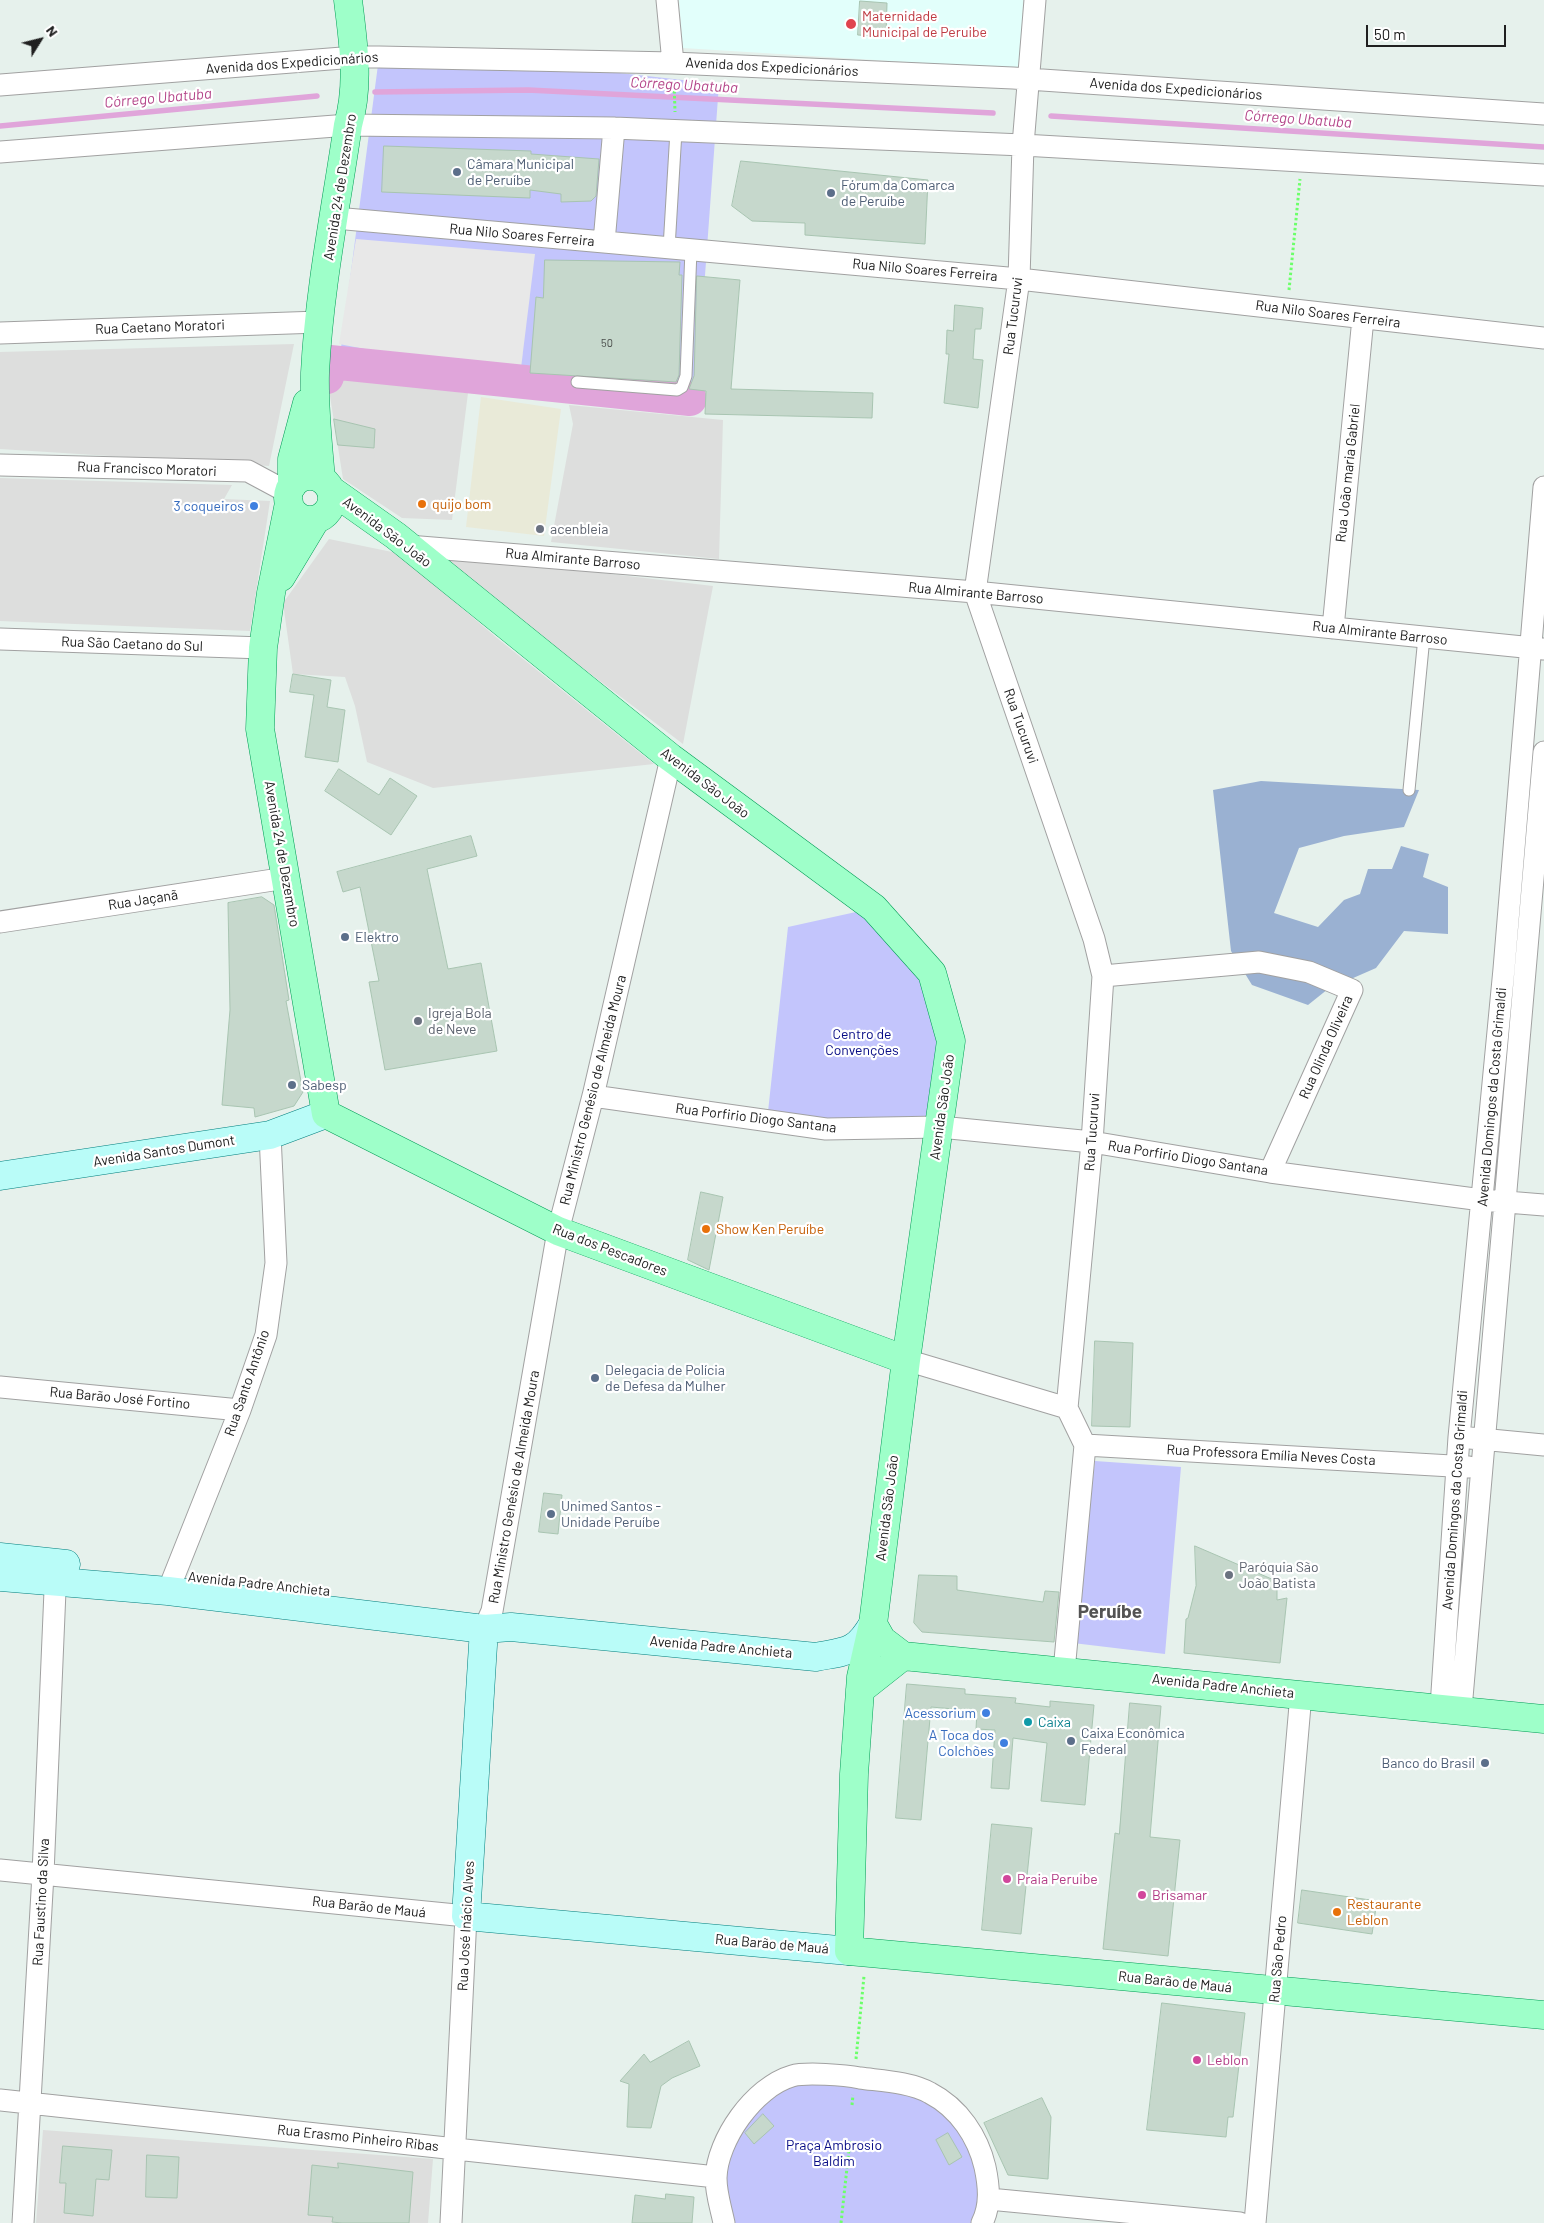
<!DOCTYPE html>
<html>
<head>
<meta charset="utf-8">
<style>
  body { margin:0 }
  #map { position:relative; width:1544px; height:2223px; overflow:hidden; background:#e6f1ec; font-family:Barlow,sans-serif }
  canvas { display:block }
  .north { position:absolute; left:15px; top:15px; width:50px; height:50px; -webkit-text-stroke:4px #fff; paint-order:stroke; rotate:54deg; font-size:14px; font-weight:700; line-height:20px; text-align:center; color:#202020 }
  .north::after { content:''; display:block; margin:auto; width:18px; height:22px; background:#202020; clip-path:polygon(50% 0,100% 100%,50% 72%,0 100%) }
  .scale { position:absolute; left:1366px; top:25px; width:140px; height:22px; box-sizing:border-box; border:2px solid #202020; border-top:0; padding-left:6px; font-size:15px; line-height:18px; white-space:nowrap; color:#202020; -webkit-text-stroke:4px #fff; paint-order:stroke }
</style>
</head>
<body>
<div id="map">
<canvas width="1544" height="2223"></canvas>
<div class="north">N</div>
<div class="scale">50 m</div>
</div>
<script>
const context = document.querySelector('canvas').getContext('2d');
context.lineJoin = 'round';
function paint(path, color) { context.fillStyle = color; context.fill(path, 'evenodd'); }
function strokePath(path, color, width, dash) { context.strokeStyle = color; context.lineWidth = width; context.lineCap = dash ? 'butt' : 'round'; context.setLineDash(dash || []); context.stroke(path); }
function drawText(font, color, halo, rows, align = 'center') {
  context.font = font + ' Barlow,sans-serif'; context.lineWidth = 4.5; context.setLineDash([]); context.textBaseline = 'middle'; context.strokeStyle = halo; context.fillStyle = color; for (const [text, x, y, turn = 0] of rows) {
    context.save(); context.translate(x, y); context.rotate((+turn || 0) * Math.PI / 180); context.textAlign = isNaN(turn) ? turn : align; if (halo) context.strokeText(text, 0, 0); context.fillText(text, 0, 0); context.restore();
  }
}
paint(new Path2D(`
  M294,344L269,466L0,449V352Z
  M327,377L468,393L452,520L402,518L343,479Z
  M569,405L723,420L719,559L551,542L573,424Z
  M0,478L232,485L224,499L270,501L250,631L0,621Z
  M329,539L397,553L497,638L654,764L433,788L367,762L355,706L345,677L293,674L283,603Z
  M431,553L713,586L683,744Z
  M43,2130L433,2159L428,2223H36Z`), '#dddedd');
paint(new Path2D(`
  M481,397L561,409L544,536L466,527Z`), '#e9ead8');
paint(new Path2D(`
  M679,0H1023L1020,69L683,48Z`), '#e2fffb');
paint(new Path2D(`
  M1261,781L1419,790L1404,827L1344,836L1299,848L1274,913L1318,927L1344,900L1360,894L1368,869H1392L1401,846L1429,854L1423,877L1448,887V934L1404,931L1376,968L1328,989L1308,1005L1252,985L1231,951L1213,790Z`), '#9ab1d2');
paint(new Path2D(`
  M379,57L565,67L719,84L695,412L339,363Z
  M874,908L932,973L951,1041L940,1127L767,1121L788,927Z
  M1095,1461L1181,1467L1165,1654L1073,1643Z
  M843,2082L927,2099L954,2120L973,2149L981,2183L974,2223H731L723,2177L741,2126L764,2100L794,2083Z`), '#c3c5fc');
paint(new Path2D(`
  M356,239L535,254L521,368L370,350L339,344Z`), '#e8e8e8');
strokePath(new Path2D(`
  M375,92L528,90L993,113
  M1051,116L1544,147
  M0,126L317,96`), '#e0a5da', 5.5);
strokePath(new Path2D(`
  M327,377L330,362L690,399`), '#e0a5da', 34);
const building = new Path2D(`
  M860,1L887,3L886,37L858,35Z
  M384,146L531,151V154L599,159L596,196L591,201L561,202V194L530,190V198L382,192Z
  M741,161L928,180L925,244L805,235V223L752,221L732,206Z
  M545,260L680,262L679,275H682L679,375L676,382L530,373L536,297L543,298Z
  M697,276L740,280L731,389L873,393L872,418L705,414L706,391L689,389L694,376Z
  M955,305L983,308L981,329H975L973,359L983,360L978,408L944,403L949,354H946L947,330L953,331Z
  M334,419L375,429L374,448L338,445Z
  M293,674L331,680L327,707L345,710L338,762L305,757L314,695L290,692Z
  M339,769L379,795L390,778L417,796L391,835L325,791Z
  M471,836L477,856L427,869L448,969L481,963L497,1051L385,1070L369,982L379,981L360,887L343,892L337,872Z
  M262,897L274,905L289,1000L286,1001L303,1092L294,1106L255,1117L254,1108L222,1105L230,1010L228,903Z
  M701,1192L723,1197L709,1270L688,1260Z
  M1095,1341L1133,1343L1130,1427L1092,1426Z
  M544,1493L562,1495L558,1534L539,1532Z
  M1195,1546L1274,1580L1277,1585V1600L1287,1598L1280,1663L1184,1653L1186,1619L1188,1618L1196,1586Z
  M919,1575L957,1576V1590L1043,1602L1045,1591L1059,1592L1054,1642L922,1632L914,1623Z
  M907,1684L965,1689V1694L1016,1698L1015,1703L1050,1707V1701L1094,1705L1085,1805L1041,1801L1047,1743L1013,1738L1009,1789L991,1788L995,1730L976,1729L977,1711L931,1707L921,1820L896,1818Z
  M1130,1703L1161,1706L1150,1837L1180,1840L1168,1956L1103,1949L1115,1833L1119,1834Z
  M992,1824L1032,1828L1021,1934L982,1930Z
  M1302,1890L1377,1901L1372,1934L1298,1923Z
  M1162,2003L1245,2013L1233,2117H1228L1226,2137L1147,2130Z
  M689,2041L700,2066L672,2078L661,2086L651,2128L627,2127L629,2084L620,2081L644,2054L650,2062Z
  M1042,2098L1051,2117L1048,2179L1008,2175L984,2123Z
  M763,2114L774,2126L754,2144L745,2133Z
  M948,2133L962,2157L949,2165L936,2140Z
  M63,2146L112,2150L109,2180L96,2179L93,2216L64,2213L66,2183H60Z
  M147,2155L179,2157L177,2198L146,2197Z
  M338,2163L413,2172L409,2223H342L332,2222L333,2217L308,2215L312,2165L338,2168Z
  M666,2194L694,2197L692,2223H632L635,2195L665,2199Z`);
paint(building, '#c6d8cc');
strokePath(building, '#a8c4b1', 1);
const lane = new Path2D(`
  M669,248L676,131
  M577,382L677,390L682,387L686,376L691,250
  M1409,790L1424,637`);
const street = new Path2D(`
  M667,0L673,63
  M1035,0L1023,145L1019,279L975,592L1094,939L1103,976L1092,1142L1067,1408L1085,1445
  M0,85L355,57H379L673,63L1013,78L1544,114
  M0,152L348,125L614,128L1023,145L1544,175
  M335,218L1019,279L1544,338
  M604,242L614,128
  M0,333L319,322
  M0,465L248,471L289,493
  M408,546L975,592L1544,649
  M1333,628L1363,318
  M0,639L263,648
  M0,922L286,878
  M1103,976L1259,962L1309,972L1352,990L1270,1172
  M593,1096L826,1129L940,1127L1092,1142L1270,1172L1482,1200L1544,1205
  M906,1360L1067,1408
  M0,1387L240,1410
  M1470,1438L1544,1445
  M1085,1445L1469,1467
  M168,1591L240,1410L266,1335L276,1263L270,1135
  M484,1629L492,1611L558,1231L593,1096L671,758
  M1064,1671L1085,1445
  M1441,1707L1459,1437L1504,969L1544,487
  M1461,1709L1544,752
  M0,1870L466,1916L451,2223
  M0,2100L716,2177
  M989,2199L1240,2223
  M23,2223L43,1874L56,1567
  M724,2223C721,2208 716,2194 716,2178C717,2140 754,2087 792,2076C805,2072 845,2075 860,2078C882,2081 910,2082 930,2093C959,2108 978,2137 985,2167C989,2186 991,2205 982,2223
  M1255,2223L1301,1694`);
const secondary = new Path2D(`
  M0,1176L270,1135L326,1114
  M0,1557L66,1564
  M0,1577L168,1591L484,1629L511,1627L816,1657C847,1651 856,1653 873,1624
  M484,1629L466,1916L849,1951`);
const primary = new Path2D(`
  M288 498a22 22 0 1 1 44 0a22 22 0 1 1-44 0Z
  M321,479C318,444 314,409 315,373C319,290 336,207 348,125C360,83 353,42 348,0
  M292,486V459L307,403
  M331,490L396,536L671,758L874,908L932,973L951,1041L906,1360L873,1624L861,1677L854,1774L849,1951L1544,2015
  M289,503L271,593L263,648L260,729L326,1114L558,1231L906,1360
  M281,577L316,519
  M873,1624L882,1640L903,1656L1544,1719
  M860,1690L903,1656`);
strokePath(lane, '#a1a1a1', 13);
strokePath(street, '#a1a1a1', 23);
strokePath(secondary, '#007e7d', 29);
strokePath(primary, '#009d56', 29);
strokePath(new Path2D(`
  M674,81L675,112
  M1289,290L1300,179
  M856,2059L864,1976
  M852,2105L853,2095
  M841,2223L850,2140`), '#6cff6a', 3, [2.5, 2.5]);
strokePath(lane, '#fff', 11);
strokePath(street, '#fff', 21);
strokePath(secondary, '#b9fcf8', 28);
strokePath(primary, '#9effc9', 28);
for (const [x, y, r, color] of [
  [851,24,6,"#e0444e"],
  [457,172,5,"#5c6f8a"],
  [831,193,5,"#5c6f8a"],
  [422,504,5,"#e8710a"],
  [254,506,5,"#3f7fe0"],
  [540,529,5,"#6b7280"],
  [345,937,5,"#5c6f8a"],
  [418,1021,5,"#6b7280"],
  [292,1085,5,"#5c6f8a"],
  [706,1229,5,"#e8710a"],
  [595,1378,5,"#5c6f8a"],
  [551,1514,5,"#5c6f8a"],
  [1229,1575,5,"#6b7280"],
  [986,1713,5,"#3f7fe0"],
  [1028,1722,5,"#0f9aa8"],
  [1071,1741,5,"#5c6f8a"],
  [1004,1743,5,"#3f7fe0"],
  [1485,1763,5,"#5c6f8a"],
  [1007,1879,5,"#d1479c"],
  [1142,1895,5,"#d1479c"],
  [1337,1912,5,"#e8710a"],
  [1197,2060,5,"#d1479c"]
]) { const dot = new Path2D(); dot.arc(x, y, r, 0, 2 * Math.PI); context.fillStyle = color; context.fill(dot); strokePath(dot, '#fff', 2); }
drawText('11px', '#4a4e4b', null, [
  ["50",607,343]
]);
drawText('14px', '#be3a42', '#fff', [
  ["Maternidade",862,16],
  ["Municipal de Peruibe",862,32]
], 'left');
drawText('14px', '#202020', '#fff', [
  ["Avenida dos Expedicionários",292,63,-4],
  ["Avenida dos Expedicionários",772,67,3],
  ["Avenida dos Expedicionários",1176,89,4],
  ["Avenida 24 de Dezembro",340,187,-81],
  ["Rua Nilo Soares Ferreira",522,235,5],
  ["Rua Nilo Soares Ferreira",925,270,5],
  ["Rua Nilo Soares Ferreira",1328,314,7],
  ["Rua Tucuruvi",1013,316,-83],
  ["Rua Caetano Moratori",160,327,-2],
  ["Rua Francisco Moratori",147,469,2],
  ["Rua João maria Gabriel",1348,473,-84],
  ["Avenida São João",387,532,37],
  ["Rua Almirante Barroso",573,559,5],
  ["Rua Almirante Barroso",976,593,5],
  ["Rua Almirante Barroso",1380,633,6],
  ["Rua São Caetano do Sul",132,644,2],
  ["Rua Tucuruvi",1021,726,71],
  ["Avenida São João",705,783,37],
  ["Avenida 24 de Dezembro",282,854,80],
  ["Rua Jaçanã",143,900,-9],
  ["Rua Olinda Oliveira",1326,1047,-66],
  ["Rua Ministro Genésio de Almeida Moura",593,1090,-76],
  ["Avenida Domingos da Costa Grimaldi",1492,1097,-85],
  ["Avenida São João",942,1107,-82],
  ["Rua Porfirio Diogo Santana",756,1118,7],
  ["Rua Tucuruvi",1092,1132,-86],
  ["Avenida Santos Dumont",164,1151,-9],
  ["Rua Porfirio Diogo Santana",1188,1158,9],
  ["Rua dos Pescadores",610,1250,21],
  ["Rua Santo Antônio",247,1383,-71],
  ["Rua Barão José Fortino",120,1398,5],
  ["Rua Professora Emília Neves Costa",1271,1455,3],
  ["Rua Ministro Genésio de Almeida Moura",514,1487,-80],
  ["Avenida Domingos da Costa Grimaldi",1455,1500,-86],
  ["Avenida São João",887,1508,-83],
  ["Avenida Padre Anchieta",259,1584,6],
  ["Avenida Padre Anchieta",721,1647,5],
  ["Avenida Padre Anchieta",1223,1686,6],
  ["Rua Faustino da Silva",41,1902,-87],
  ["Rua Barão de Mauá",369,1907,6],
  ["Rua José Inácio Alves",466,1926,-87],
  ["Rua Barão de Mauá",772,1944,5],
  ["Rua São Pedro",1278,1959,-85],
  ["Rua Barão de Mauá",1175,1982,6],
  ["Rua Erasmo Pinheiro Ribas",358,2138,6]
]);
drawText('14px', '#4e5e75', '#fff', [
  ["Câmara Municipal",467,164],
  ["de Peruíbe",467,180],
  ["Fórum da Comarca",841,185],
  ["de Peruíbe",841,201],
  ["Elektro",355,937],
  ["Sabesp",302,1085],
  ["Delegacia de Polícia",605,1370],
  ["de Defesa da Mulher",605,1386],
  ["Unimed Santos -",561,1506],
  ["Unidade Peruíbe",561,1522],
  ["Caixa Econômica",1081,1733],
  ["Federal",1081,1749],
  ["Banco do Brasil",1475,1763,"right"]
], 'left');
drawText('14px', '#c56008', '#fff', [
  ["quijo bom",432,504],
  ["Show Ken Peruíbe",716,1229],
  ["Restaurante",1347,1904],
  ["Leblon",1347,1920]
], 'left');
drawText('14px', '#366cbe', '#fff', [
  ["3 coqueiros",244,506],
  ["Acessorium",976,1713],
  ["A Toca dos",994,1735],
  ["Colchões",994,1751]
], 'right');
drawText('14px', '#5b616d', '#fff', [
  ["acenbleia",550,529],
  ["Igreja Bola",428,1013],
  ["de Neve",428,1029],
  ["Paróquia São",1239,1567],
  ["João Batista",1239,1583]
], 'left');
drawText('14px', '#070c85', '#fff', [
  ["Centro de",862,1034],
  ["Convenções",862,1050],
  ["Praça Ambrosio",834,2145],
  ["Baldim",834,2161]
]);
drawText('14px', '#0d838f', '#fff', [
  ["Caixa",1038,1722]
], 'left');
drawText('14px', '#b23c85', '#fff', [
  ["Praia Peruibe",1017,1879],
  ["Brisamar",1152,1895],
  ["Leblon",1207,2060]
], 'left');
drawText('italic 15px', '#b5488b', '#fff', [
  ["Córrego Ubatuba",684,85,3],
  ["Córrego Ubatuba",158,98,-5],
  ["Córrego Ubatuba",1298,119,4]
]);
drawText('bold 19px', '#535353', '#fff', [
  ["Peruíbe",1110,1612]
]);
</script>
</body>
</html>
